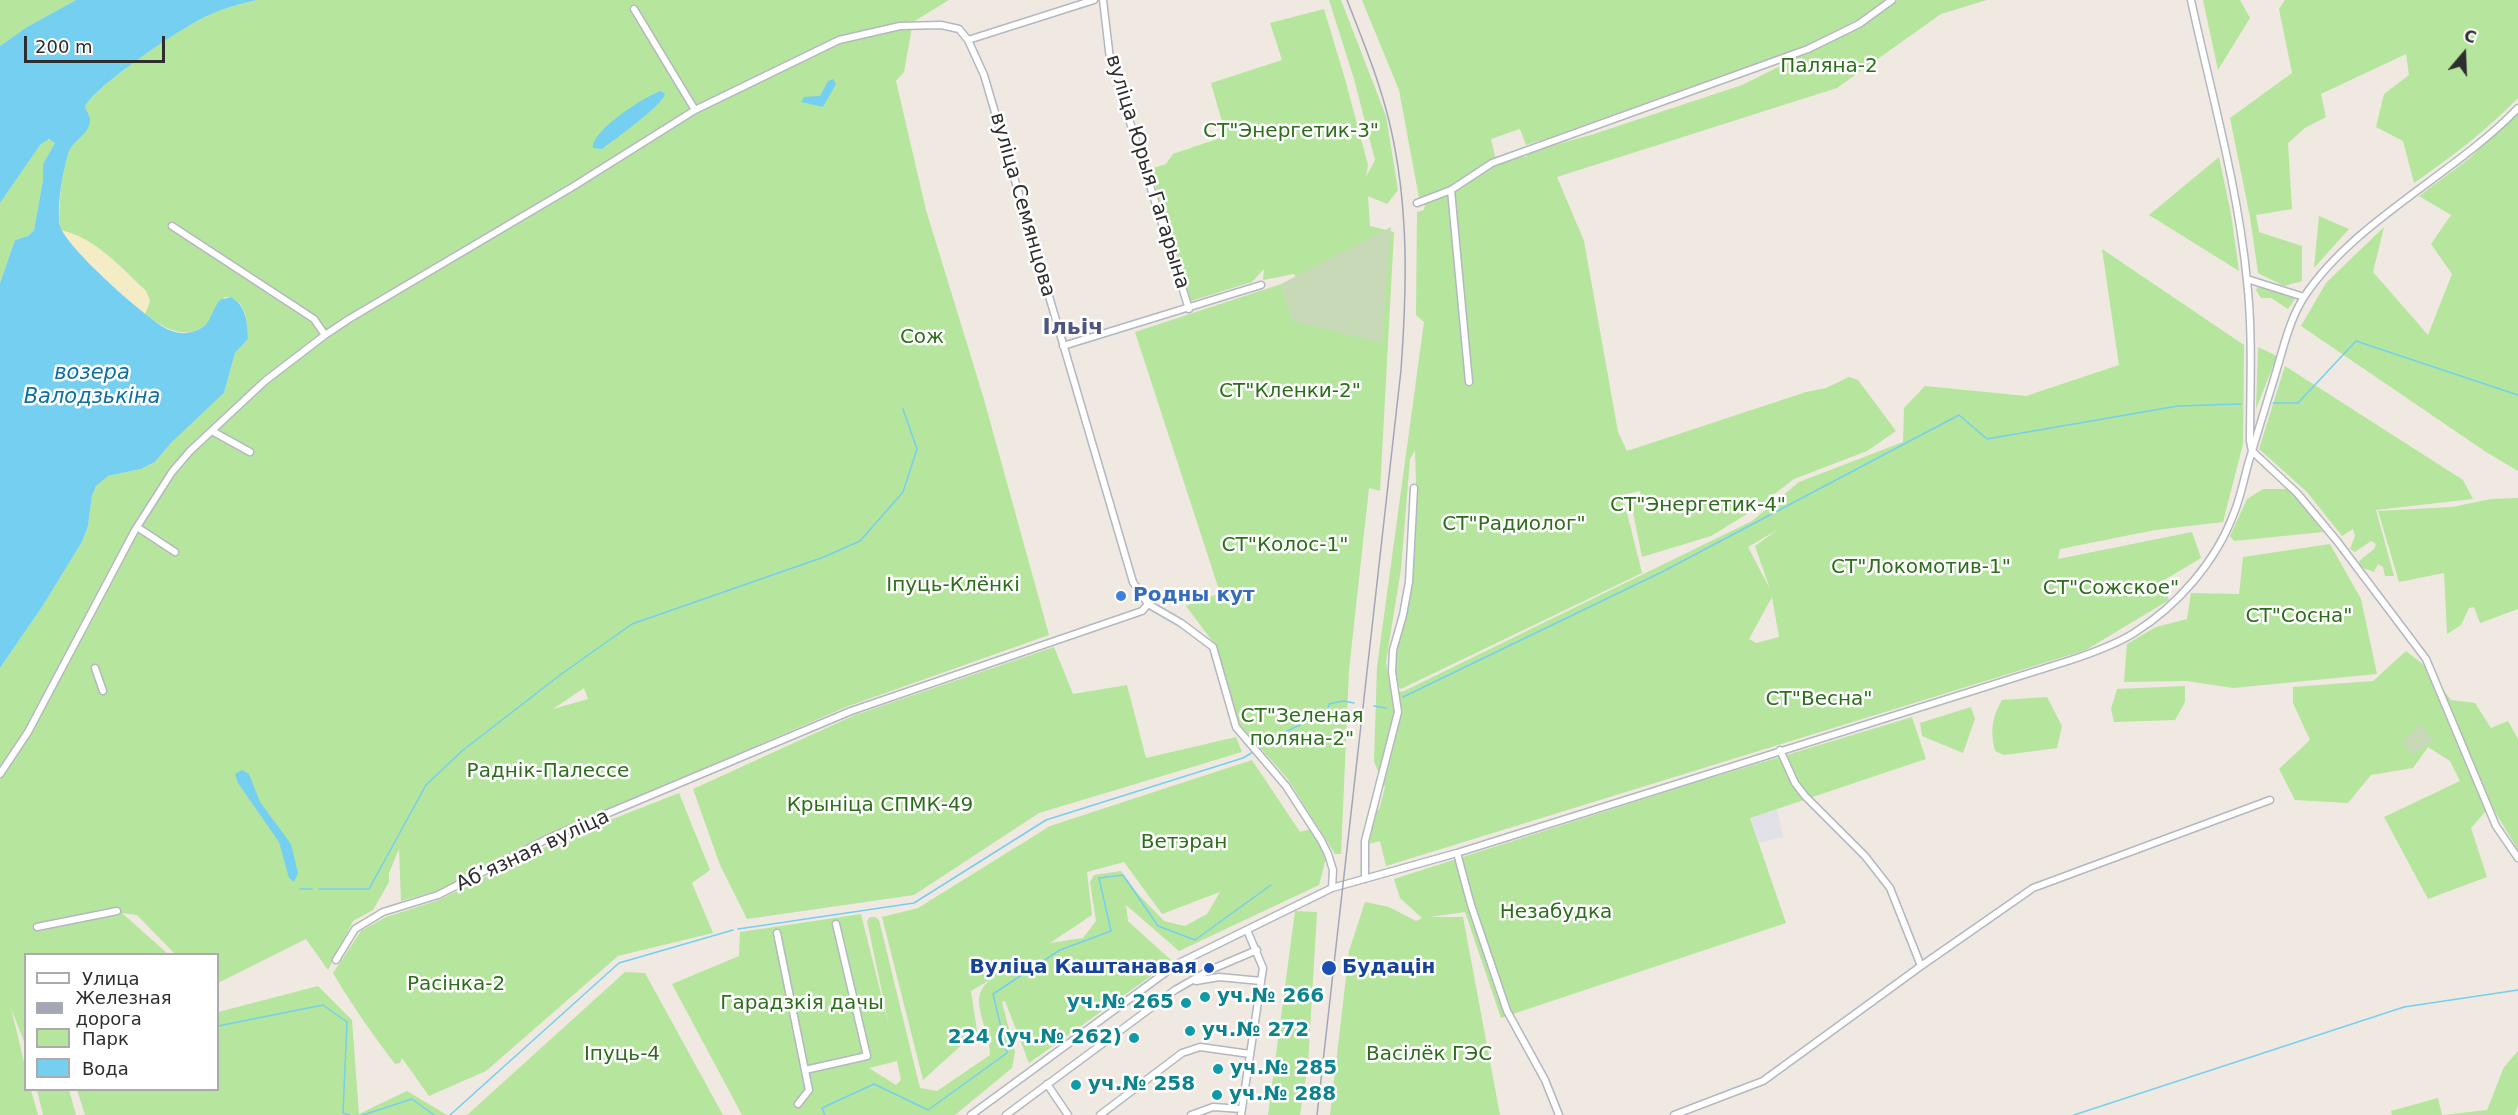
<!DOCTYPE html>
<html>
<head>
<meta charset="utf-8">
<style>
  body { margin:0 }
  #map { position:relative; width:2518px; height:1115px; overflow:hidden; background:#efe9e1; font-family:"DejaVu Sans",sans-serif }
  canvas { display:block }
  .legend { position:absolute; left:24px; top:953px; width:195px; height:138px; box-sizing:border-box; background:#fff; border:2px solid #ababab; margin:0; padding:8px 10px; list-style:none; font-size:18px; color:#2e2e2e }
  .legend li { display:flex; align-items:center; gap:12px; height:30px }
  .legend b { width:30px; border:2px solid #ababab }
  .north { position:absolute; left:2434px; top:24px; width:60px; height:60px; -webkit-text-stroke:4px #fff; paint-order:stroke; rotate:19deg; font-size:16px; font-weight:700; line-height:24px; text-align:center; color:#2e2e2e }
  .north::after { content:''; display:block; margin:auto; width:21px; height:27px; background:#2e2e2e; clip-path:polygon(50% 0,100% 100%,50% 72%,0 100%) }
  .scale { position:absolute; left:24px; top:36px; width:141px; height:27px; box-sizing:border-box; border:3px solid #2e2e2e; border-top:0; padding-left:8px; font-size:18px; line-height:21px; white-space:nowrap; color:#2e2e2e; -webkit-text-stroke:4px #fff; paint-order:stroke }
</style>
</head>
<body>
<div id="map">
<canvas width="2518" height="1115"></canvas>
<ul class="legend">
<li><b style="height:8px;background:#fff"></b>Улица</li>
<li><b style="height:8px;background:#a3a6b8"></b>Железная дорога</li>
<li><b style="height:16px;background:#b6e59e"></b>Парк</li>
<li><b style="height:16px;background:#75cff0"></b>Вода</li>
</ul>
<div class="north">С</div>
<div class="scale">200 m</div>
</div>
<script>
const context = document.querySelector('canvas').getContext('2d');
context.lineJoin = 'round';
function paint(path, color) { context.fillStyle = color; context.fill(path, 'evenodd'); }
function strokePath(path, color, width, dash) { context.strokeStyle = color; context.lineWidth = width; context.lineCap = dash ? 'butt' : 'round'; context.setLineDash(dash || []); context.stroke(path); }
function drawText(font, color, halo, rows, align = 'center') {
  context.font = font + ' "DejaVu Sans",sans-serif'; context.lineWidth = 5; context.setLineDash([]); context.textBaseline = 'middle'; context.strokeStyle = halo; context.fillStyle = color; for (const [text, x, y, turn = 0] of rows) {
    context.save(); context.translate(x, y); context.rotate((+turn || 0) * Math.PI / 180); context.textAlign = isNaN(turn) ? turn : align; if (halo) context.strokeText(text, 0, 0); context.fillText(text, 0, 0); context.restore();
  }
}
paint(new Path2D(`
  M1777,809L1783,837L1759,843L1750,817Z`), '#e3e1e8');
paint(new Path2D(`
  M0,0H76L27,27L0,46Z
  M257,0H949L913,22L904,72L896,81L926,210L983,396L1049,635L846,707L583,821L440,890L401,901L399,849L389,873V882L373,910L353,921L328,970L306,939L218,983V954H175L137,915L122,913L168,954H26L25,1044L11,1008L25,1066L26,1090H31L38,1115H0V668L42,607L82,542L88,526L92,496L96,486L108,476L141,469L155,462L171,443L224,393L235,353L248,339C248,323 246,297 225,297C220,305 215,315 209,321C189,343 164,329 145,314L150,301L146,291C120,267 96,238 60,230C57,216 63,159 70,147C83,127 93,136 85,107C92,88 183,27 205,17C221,9 239,4 257,0ZM584,688L588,699L553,709Z
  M1329,0H1341L1386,116L1398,190L1387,204L1368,196L1370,226L1394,232L1380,491L1369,488L1349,670L1341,854H1335L1287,778L1240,725L1216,646L1186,606L1220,593L1135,332L1281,284L1292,320L1320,321L1294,274L1263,280L1264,269L1252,282L1191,301L1150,169L1166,164L1173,154L1226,136L1211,83L1282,60L1270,23L1324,9L1345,79L1368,165L1366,177L1375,160L1354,79Z
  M1362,0H1885L1857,20L1805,46L1548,138L1526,145L1520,129L1491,139L1497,164L1519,155L1526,157L1529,152L1594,134L1742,85L1859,27L1897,0H1987L1941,14L1837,88L1557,177L1584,241L1618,432L1627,451L1806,392L1826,388L1849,377L1858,380L1896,431L1867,451L1794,479L1752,511L1711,536L1642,557L1631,502L1641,498L1640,491L1618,496L1625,505L1642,573L1401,689L1398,686L1395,662L1411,585L1416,482L1415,450L1410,459L1401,569L1386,662L1391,693L1404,691L1752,521L1799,482L1903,442L1904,408L1925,386L2026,396L2119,365L2102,249L2244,345L2243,444L2223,522L2155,530L2060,549L2058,559L2192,532L2201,558L2161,582L2169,600L2086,650L1386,866L1380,841L1369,844L1376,811L1379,810L1385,787L1374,762L1377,667L1424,322L1416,315L1417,212L1424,210L1426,198H1419L1399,90ZM1777,530L1755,546L1770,589L1748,547ZM1772,597L1779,637L1756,643L1749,639Z
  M2203,0H2240L2250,18L2218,70Z
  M2285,0H2518V98C2486,131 2451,157 2414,183L2403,141L2376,127L2384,94L2409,75L2406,54L2321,94L2326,117L2305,128L2288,143L2292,209L2256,215L2259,232L2302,246V281L2284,286L2258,273L2250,217L2230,118L2292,73L2279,9Z
  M2518,112V471L2486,452L2301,326L2326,283L2384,227L2373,272L2428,335L2452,274L2431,244L2451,215L2419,196L2470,158Z
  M47,140H52L55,143L43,164V180L34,230L28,236L15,240L0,283V203L38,147Z
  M2219,157L2231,214L2239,271L2149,215Z
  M2319,216L2349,229L2314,268Z
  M2259,284L2282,291L2295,299L2288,309L2271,298H2261L2256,290Z
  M2258,347L2277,356L2256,409Z
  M2285,366L2463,480L2473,499L2376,510L2394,576H2385L2383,567L2378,564L2374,572L2361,567L2359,561L2374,549L2376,544L2371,541L2355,552L2350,549L2355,536L2353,529L2342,536L2307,492L2259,449Z
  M2263,489H2292L2323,532L2234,541L2230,536L2247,499Z
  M2518,498V609L2480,623L2474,607L2469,608L2461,625L2447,634L2444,573L2399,582L2378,511L2452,507L2491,499Z
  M2330,544L2361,599L2377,674L2233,688L2187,681L2124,682L2127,644L2156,627L2187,619L2191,593L2239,594L2243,557Z
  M1054,647L1073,694L1127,685L1146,758L1236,737L1242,752L1039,813L914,895L747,919L720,865L693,789L855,715Z
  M2406,651L2424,665L2451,700L2475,703L2491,728L2508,721L2518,739V850L2491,805L2471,828L2487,877L2428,899L2384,817L2460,781L2450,761L2428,747L2413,768L2371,775L2348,803L2295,800L2279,769L2310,740L2293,703V687L2373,681Z
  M2185,686V702L2175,720L2114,722L2111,709L2117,689Z
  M2047,697L2062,726L2057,748L2004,755L1995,751C1990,731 1992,717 2002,700Z
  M1971,707L1975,719L1963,753L1922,736L1920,723Z
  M1912,717L1926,759L1750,818L1786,923L1501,1018L1465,912L1430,917H1463L1500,1115H1330L1349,951L1365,902L1389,907L1416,921L1422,918L1400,898L1394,879L1694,783Z
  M1252,760L1300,832L1311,829L1326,858L1319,885L1179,951L1126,905L1128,921L1172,961L1029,1063L1005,1001L1002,1002L1015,1052L1012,1068L955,1115H742L672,984L739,956L740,932L861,914L889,1026L867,921L870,917H875L879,920L920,1088L937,1091L990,1055C991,1034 972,1006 982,989C986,981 998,976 1005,971L971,991L977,1031L923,1080L882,917L918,908L1050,826ZM1124,862L1162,914L1220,892L1207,914L1185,926L1164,921L1138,894L1121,871L1094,875L1090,882L1096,921L1083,938L1050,943L1092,915L1087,872ZM897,1061L901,1080L896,1085L869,1068Z
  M679,793L710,870L692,883L713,933L618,956L486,1071L429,1096L402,1058L400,1063L395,1064C373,1035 352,1005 333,973L361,931L386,917L439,900L564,838Z
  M1295,911L1317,912L1308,1064L1300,1115H1268Z
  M625,972L645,973L723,1115H467Z
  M318,986L352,1020L359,1114L407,1091L447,1115H85L77,1090H218V1012Z
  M2518,1051V1105L2515,1115H2443L2487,1110L2504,1067Z
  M37,1090H69L76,1115H43Z
  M2438,1098L2442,1115H2392L2391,1111Z`), '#b6e59e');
paint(new Path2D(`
  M60,230C96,238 120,267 146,291L150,301L145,314L96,270Z`), '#f3ecc5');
paint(new Path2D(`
  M1391,227L1382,343L1292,321L1281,284Z
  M2421,724L2433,741L2413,755L2402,742Z`), '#c8d9b8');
paint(new Path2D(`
  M76,0H257C239,4 221,9 205,17C183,27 92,88 85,107C87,112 90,116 90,120C90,135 71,141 68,154C62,175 58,200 59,222C59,242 145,317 165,328C171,331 179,334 186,333C213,329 208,315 220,300L231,297C246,305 248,324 248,339L235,353L224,393L171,443L155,462L141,469L108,476L96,486L92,496L88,526L82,542L42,607L0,668V283L15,240L28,236L34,230L43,180V164L55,143L49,139L40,145L0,203V46L27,27Z
  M833,79L836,84L823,107L801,102L804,97L820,96L828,81Z
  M661,91L665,94C662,106 615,139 602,149L593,148C591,131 645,96 661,91Z
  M242,770L249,774L260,802L291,844L298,873L294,882L289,878L279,842L238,783L235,774Z`), '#75cff0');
strokePath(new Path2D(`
  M2273,403H2298L2356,341L2518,395
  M1403,697L1662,572L1959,415L1987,439L2178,406L2241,404
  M1374,706L1386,708
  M1259,749L1266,741L1327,712L1329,704L1343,701L1354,703
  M300,889H312
  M319,889H369L426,785L462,751L560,675L632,624L824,557L860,541L903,492L917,449L903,409
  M738,929L914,903L1046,820L1243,758L1253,752
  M218,1026L323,1005L347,1022L343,1113L350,1115
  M363,1115L412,1099L434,1115
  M450,1115L619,963L733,930
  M825,1115L822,1108L874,1084L928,1110L1007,1053L993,994L1060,950L1111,931L1099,878L1123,875L1158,926L1195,940L1271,885
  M2074,1115L2404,1007L2518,990`), '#75cff0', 1.5);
const minor = new Path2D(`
  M1103,0L1110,59L1189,309
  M2191,0C2211,93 2238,186 2247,281C2253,334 2250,388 2250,441L2252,451L2297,493L2337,541L2426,659L2496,826L2518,858
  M634,9L695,110
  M968,40L1094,0
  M1451,190L1469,382
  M1417,203L1451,190L1492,163L1808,49L1859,24L1892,0
  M172,226L314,319L325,335
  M2247,279L2304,297
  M1063,346L1261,285
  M212,431L250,452
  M137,527L175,552
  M95,668L103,691
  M1780,750L1795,783L1805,796L1865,856L1890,888L1921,966
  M0,774L28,732L135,530L172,472L190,451L265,381L325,335L349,319L574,186L695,110L839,40L900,26L941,25L959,29L968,40L984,75L1133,582L1148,604L1181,623L1213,647L1236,727L1286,786L1321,840L1328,854L1333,870L1332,888
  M1457,853L1471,905L1507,1011L1545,1080L1559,1115
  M1365,879V841L1398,712L1392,672L1393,650L1403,615L1409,582L1414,488
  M37,927L117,911
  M777,933L809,1090L798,1104
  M336,960L355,929L383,912L438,895L549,838L851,711L1142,611L1148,604
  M1196,981L1219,977L1261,981
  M805,1070L867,1056L836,924
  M1047,1084L1068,1115
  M971,1115L1177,964L1332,888L1457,853L2071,660C2092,653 2115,645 2134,633C2177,606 2216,562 2234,513C2241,496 2244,478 2249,461C2257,434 2265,408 2273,382C2282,354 2288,322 2304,297C2354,221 2455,174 2518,108
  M1006,1115L1175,990L1210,970L1257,950
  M1100,1115L1182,1053L1200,1047L1250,1054
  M1191,1115L1213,1107L1242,1109
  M1241,1115L1263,968L1247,930
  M1674,1115L1763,1081L1921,966L2033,888L2270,800`);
strokePath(minor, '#b4b7c1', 9);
strokePath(minor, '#fff', 6);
strokePath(new Path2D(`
  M1317,1115L1401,370C1407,288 1409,206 1390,125C1380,82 1363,41 1347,0`), '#a3a6b8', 1.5);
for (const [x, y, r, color] of [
  [1121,596,6,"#3f7fe0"],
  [1209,968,6,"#1a4fb4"],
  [1329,968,8,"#1a4fb4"],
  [1205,997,6,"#0f9aa8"],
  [1186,1003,6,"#0f9aa8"],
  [1190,1031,6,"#0f9aa8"],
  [1134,1038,6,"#0f9aa8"],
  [1218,1069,6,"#0f9aa8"],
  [1076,1085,6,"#0f9aa8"],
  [1217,1095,6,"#0f9aa8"]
]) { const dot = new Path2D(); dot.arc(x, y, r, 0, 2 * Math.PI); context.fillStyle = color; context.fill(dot); strokePath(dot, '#fff', 2); }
drawText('20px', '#2c6e1b', '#fff', [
  ["Паляна-2",1829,67],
  ["СТ\"Энергетик-3\"",1291,132],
  ["Сож",922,338],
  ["СТ\"Кленки-2\"",1290,392],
  ["СТ\"Энергетик-4\"",1698,506],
  ["СТ\"Радиолог\"",1514,525],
  ["СТ\"Колос-1\"",1285,546],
  ["СТ\"Локомотив-1\"",1921,568],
  ["Іпуць-Клёнкі",953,586],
  ["СТ\"Сожское\"",2111,589],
  ["СТ\"Сосна\"",2299,617],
  ["СТ\"Весна\"",1819,700],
  ["СТ\"Зеленая",1302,717],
  ["поляна-2\"",1302,740],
  ["Раднік-Палессе",548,772],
  ["Крыніца СПМК-49",880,806],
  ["Ветэран",1184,843],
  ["Незабудка",1556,913],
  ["Расінка-2",456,985],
  ["Гарадзкія дачы",802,1004],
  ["Іпуць-4",622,1055],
  ["Васілёк ГЭС",1429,1055]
]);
drawText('20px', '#2e2e2e', '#fff', [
  ["вуліца Юрыя Гагарына",1147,172,73],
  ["вуліца Семянцова",1022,205,74],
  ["Абʼязная вуліца",533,851,-25]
]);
drawText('bold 20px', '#366cbe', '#fff', [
  ["Родны кут",1133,596]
], 'left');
drawText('bold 20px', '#164399', '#fff', [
  ["Вуліца Каштанавая",1197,968],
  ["Будацін",1342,968,"left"]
], 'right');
drawText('bold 20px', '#0d838f', '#fff', [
  ["уч.№ 266",1217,997],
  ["уч.№ 265",1174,1003,"right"],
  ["уч.№ 272",1202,1031],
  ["224 (уч.№ 262)",1122,1038,"right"],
  ["уч.№ 285",1230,1069],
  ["уч.№ 258",1088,1085],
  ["уч.№ 288",1229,1095]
], 'left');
drawText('italic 21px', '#0d6fa3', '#fff', [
  ["возера",92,374],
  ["Валодзькіна",92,398]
]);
drawText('bold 22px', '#4d5680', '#fff', [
  ["Ільіч",1073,328]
]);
</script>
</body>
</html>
